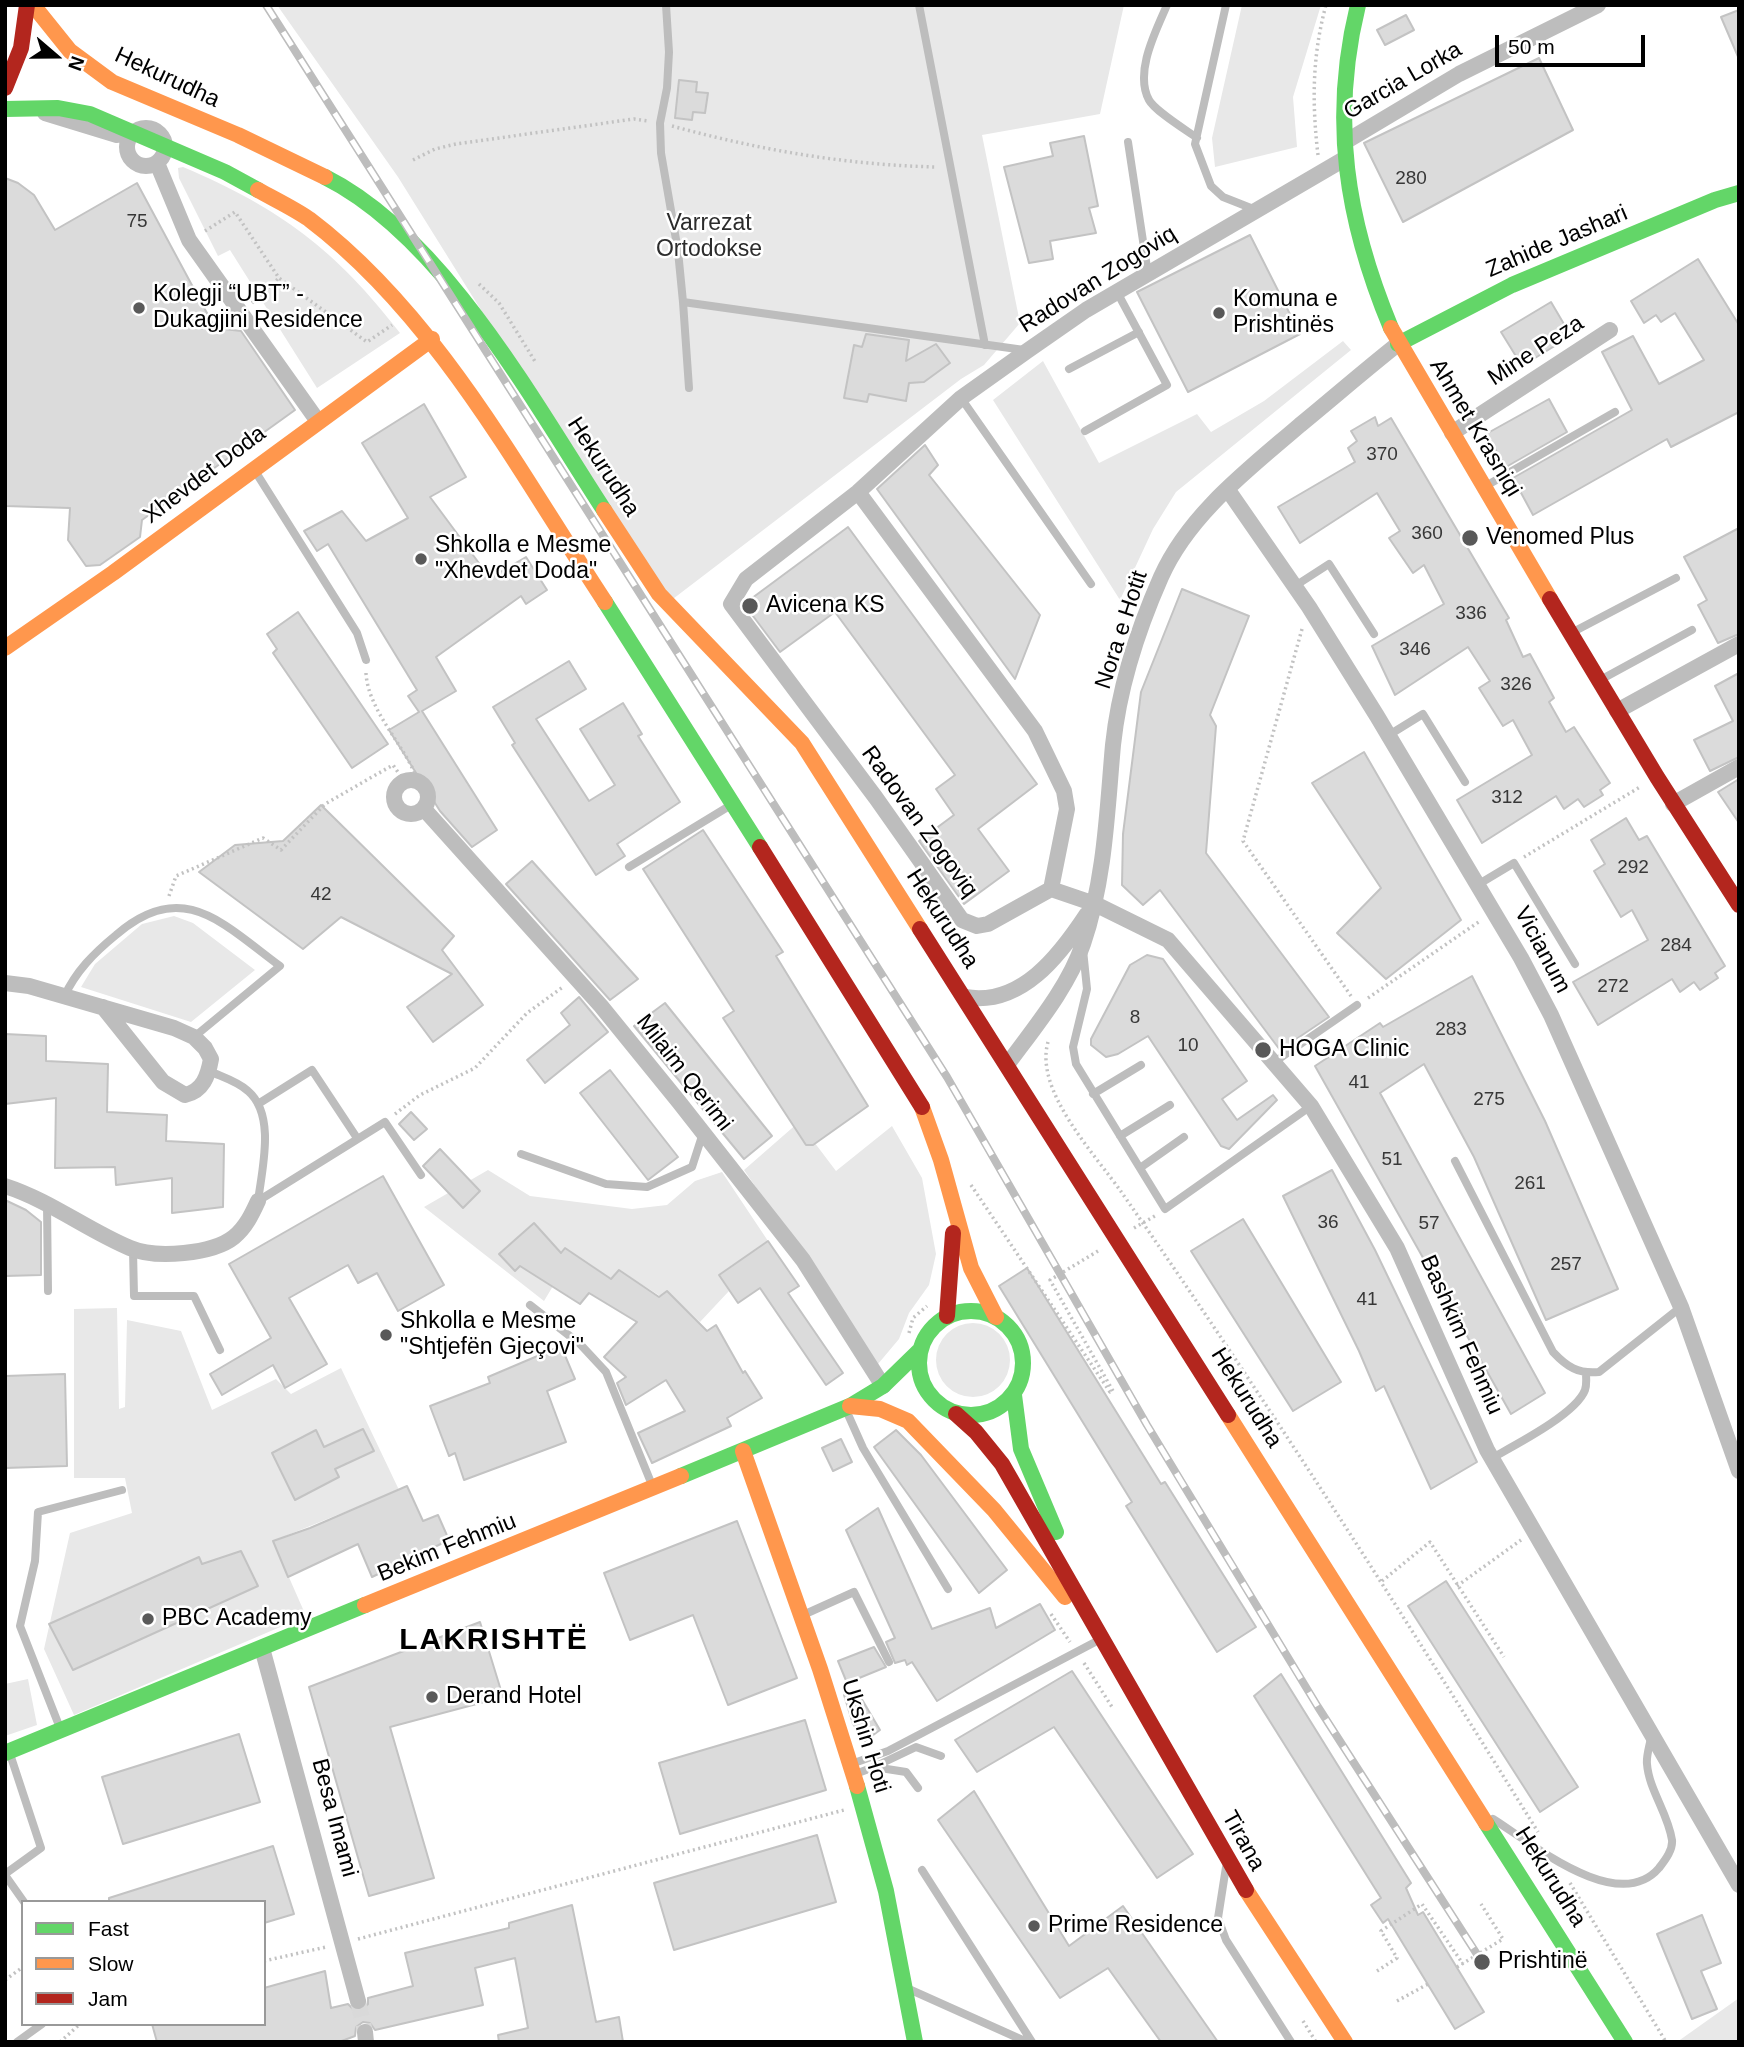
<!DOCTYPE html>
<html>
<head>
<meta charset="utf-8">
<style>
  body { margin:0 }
  #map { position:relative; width:1744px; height:2047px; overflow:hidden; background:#fff; font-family:Helvetica,sans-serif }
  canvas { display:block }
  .frame { position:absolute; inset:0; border:7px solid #000; pointer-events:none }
  .legend { position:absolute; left:21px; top:1900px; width:245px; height:126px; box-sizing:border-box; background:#fff; border:2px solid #999; margin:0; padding:9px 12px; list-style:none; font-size:21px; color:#000 }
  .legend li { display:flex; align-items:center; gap:14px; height:35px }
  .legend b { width:35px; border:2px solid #999 }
  .north { position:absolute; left:21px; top:21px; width:70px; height:70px; -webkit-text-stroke:5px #fff; paint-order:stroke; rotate:110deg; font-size:19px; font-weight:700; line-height:28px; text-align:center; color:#000 }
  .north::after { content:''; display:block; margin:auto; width:24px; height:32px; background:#000; clip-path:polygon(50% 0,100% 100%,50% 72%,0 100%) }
  .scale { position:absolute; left:1495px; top:35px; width:150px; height:32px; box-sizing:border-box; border:4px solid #000; border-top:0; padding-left:9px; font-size:21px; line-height:24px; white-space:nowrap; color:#000; -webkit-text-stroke:5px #fff; paint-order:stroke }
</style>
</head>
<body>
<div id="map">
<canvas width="1744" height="2047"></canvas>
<div class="frame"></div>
<ul class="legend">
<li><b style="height:9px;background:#63d668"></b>Fast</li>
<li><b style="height:9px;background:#ff974d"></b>Slow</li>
<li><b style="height:9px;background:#b3261e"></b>Jam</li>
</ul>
<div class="north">N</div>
<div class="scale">50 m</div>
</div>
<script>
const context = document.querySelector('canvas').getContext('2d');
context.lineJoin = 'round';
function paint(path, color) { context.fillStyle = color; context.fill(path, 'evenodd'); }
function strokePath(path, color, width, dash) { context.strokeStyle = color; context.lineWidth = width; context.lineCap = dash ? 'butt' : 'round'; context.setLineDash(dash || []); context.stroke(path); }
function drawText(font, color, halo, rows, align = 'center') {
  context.font = font + ' Helvetica,sans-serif'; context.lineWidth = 5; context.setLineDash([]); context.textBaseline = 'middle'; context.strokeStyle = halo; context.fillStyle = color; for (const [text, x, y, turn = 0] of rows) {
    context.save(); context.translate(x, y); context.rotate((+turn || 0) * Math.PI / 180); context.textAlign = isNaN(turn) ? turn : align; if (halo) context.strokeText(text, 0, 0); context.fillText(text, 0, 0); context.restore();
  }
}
paint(new Path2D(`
  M277,5H1124L1100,114L982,135L1020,323L984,365L961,379L665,605L398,177Z
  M1242,5H1321L1293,97L1297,147L1215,167L1212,138Z
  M183,167C280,208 336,250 400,333L317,388L230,250L218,256L179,178L178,168Z
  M1343,341L1351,350L1176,492L1153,529L1120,600L993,400L1043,361L1099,463L1197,414L1211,432L1264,401Z
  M174,916L193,923L255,970L191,1022L81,987L95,964L142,924Z
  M799,1122L836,1171L892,1126L922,1178L936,1254L929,1285L909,1313L899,1339L878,1364L744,1170Z
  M488,1170L530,1196L632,1209L667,1205L695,1181L722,1172L768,1241L719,1275L729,1291L700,1322L667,1291L660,1296L619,1270L610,1281L566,1248L541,1279L553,1286L544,1301L424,1207Z
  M117,1308L119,1409L125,1407L127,1320L181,1331L212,1410L276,1379L291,1394L341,1368L399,1490L273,1541L306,1616L74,1715L44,1649L70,1533L132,1513L125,1478H74V1309Z
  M936 1360a37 37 0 1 1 74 0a37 37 0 1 1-74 0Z
  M28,1679L37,1725L5,1736V1684Z
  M1739,1998V2042H1677Z`), '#e8e8e8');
const building = new Path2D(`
  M1739,10V59L1721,17Z
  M1406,15L1414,30L1385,45L1377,30Z
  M1539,58L1573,130L1403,222L1364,143Z
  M679,80L697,82L696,92L708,93L705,113L693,112L692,120L675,118Z
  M1084,136L1098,206L1089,208L1096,233L1050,241L1053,259L1029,263L1004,167L1053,156L1050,143Z
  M5,178L18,183L34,195L55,230L137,183L215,328L241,331L295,410L142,520L140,537L100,565L86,566L68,540L70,508L5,506Z
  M1250,235L1300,334L1188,392L1137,292Z
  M1698,259L1739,325V412L1671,447L1667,439L1533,515L1513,478L1632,410L1602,352L1633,336L1659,384L1704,360L1675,313L1661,322L1656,315L1644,323L1631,301Z
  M1551,302L1571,336L1522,366L1501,332Z
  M866,334L909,340L906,361L936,344L950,363L924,382L909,383L906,401L869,394L867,402L844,398L854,345L862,347Z
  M1549,399L1567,432L1506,467L1486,434Z
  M424,404L466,477L430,497L490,578L526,557L547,590L526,604L521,596L436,657L456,691L422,711L497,830L472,847L440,811L389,730L419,712L408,696L417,690L328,544L317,551L304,531L342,511L366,541L408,518L362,443Z
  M1375,417L1378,426L1391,418L1509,618L1506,620L1523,657L1530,654L1554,698L1549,702L1566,732L1574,727L1610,783L1600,790L1603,795L1584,807L1578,799L1564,809L1556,796L1482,843L1457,800L1532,755L1513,720L1503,726L1479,688L1490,681L1468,647L1395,695L1372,646L1444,604L1424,565L1413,573L1389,538L1400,531L1377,493L1300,543L1278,507L1355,462L1348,448L1357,441L1351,431Z
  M925,445L938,465L929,475L1040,615L1015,679L877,489Z
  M848,527L1037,784L978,829L1009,871L964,904L919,841L954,815L936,789L955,775L835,612L780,652L744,604Z
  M1739,528V634L1718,643L1698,605L1707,600L1684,557Z
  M1182,589L1249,616L1210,715L1216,726L1206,853L1329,1017L1280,1050L1160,890L1143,905L1122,885L1123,834L1141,692Z
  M298,612L388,744L352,768L273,653L277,649L267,634Z
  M569,661L586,689L536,719L589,801L615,785L580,729L623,703L642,734L638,736L680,802L617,844L625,856L596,875L512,745L515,743L493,707Z
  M1739,673V757L1710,771L1694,740L1733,721L1715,686Z
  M1364,752L1461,920L1386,979L1337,933L1381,888L1312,783Z
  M1739,779V823L1718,792Z
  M321,805L454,936L442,950L483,1005L433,1042L407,1007L452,974L341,917L303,949L199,872L235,845L283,841Z
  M1626,818L1639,840L1647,836L1725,966L1715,973L1718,978L1700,990L1694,982L1680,992L1672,979L1598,1025L1573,982L1648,940L1632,910L1621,917L1594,871L1605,864L1591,840Z
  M703,830L783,952L776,956L868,1106L813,1145H806L723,1018L734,1011L643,869Z
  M532,861L638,979L610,1000L506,884Z
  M1147,955L1163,959L1247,1081L1222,1099L1237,1120L1273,1095L1277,1100L1229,1149L1221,1146L1148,1036L1118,1054L1106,1057L1091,1045V1039L1130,965Z
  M1472,976L1545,1121L1618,1289L1546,1320L1474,1157L1424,1064L1380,1093L1545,1393L1511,1414L1315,1066L1380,1023L1383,1027Z
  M579,997L608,1032L545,1083L527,1060L570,1025L561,1013Z
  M665,1003L772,1136L744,1159L634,1026Z
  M5,1034L46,1036V1061L108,1064L107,1112L167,1115L166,1141L224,1144L223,1207L172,1213V1178L116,1185L115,1167L55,1168L56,1098L5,1104Z
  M610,1070L678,1157L648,1180L580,1093Z
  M411,1112L427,1129L414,1140L399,1124Z
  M440,1149L480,1191L463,1208L423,1166Z
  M1332,1170L1375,1250L1477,1462L1431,1489L1384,1386L1376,1391L1359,1351L1283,1196Z
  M383,1176L444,1285L398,1311L377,1273L358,1283L348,1265L289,1298L327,1364L285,1388L273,1365L222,1395L210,1374L271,1338L229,1264Z
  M5,1200L26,1210L41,1222V1275L5,1276Z
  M1243,1219L1341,1382L1293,1411L1191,1251Z
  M534,1223L561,1253L565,1248L611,1279L619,1270L659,1297L667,1291L707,1331L716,1325L743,1373L745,1371L762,1398L727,1418L731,1426L652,1463L638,1433L685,1411L666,1380L626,1405L617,1383L626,1377L604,1357L637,1322L589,1293L580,1304L520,1266L515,1271L499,1254Z
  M768,1241L799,1286L788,1293L843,1373L826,1385L760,1288L738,1303L719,1275Z
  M1027,1268L1161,1484L1165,1482L1256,1627L1217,1652L1126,1506L1132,1502L999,1286Z
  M561,1346L575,1379L547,1391L566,1442L464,1480L455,1453L449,1456L430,1406L490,1383L488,1377Z
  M65,1374L67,1466L5,1468V1376Z
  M363,1429L374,1451L335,1469L339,1477L295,1500L272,1453L316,1430L324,1447Z
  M896,1430L921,1455L1007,1570L979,1593L874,1447Z
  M841,1439L852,1462L833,1471L822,1448Z
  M407,1486L423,1521L438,1515L449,1540L372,1577L358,1544L288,1577L273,1541L310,1528Z
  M878,1508L932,1629L990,1608L996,1628L1040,1604L1055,1630L937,1701L912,1662L907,1665L905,1660L895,1663L886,1642L895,1638L846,1530Z
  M737,1521L797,1678L728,1705L693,1615L630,1640L604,1573Z
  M241,1551L258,1586L73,1670L49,1624L199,1557L202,1564Z
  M1446,1581L1578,1787L1540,1812L1408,1606Z
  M480,1622L503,1697L390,1727L434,1878L369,1896L309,1687Z
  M874,1647L886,1667L847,1683L838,1661Z
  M1072,1671L1193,1854L1157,1878L1054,1727L977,1772L955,1740Z
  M1281,1674L1411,1883L1406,1888L1418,1915L1423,1912L1484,2012L1455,2029L1388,1919L1383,1923L1371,1905L1381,1898L1254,1696Z
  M857,1691L880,1730L865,1741L853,1724L844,1695Z
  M805,1720L826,1790L680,1834L659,1763Z
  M239,1734L260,1802L123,1844L102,1777Z
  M974,1791L1069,1946L1123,1906L1218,2042H1161L1108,1968L1060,1998L938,1820Z
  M817,1835L836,1902L674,1950L654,1883Z
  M273,1846L294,1914L264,1923V1902H109V1898Z
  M572,1905L596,2022L619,2017L623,2042H499L498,2035L528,2028L515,1958L475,1968L483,2005L375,2030L370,2023L363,2022L356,2027L355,2036L339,2042H157L152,2024H264V1988L325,1971L331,2008L348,2004L355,2011H361L368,2004V1998L413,1986L405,1953L509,1928V1923Z
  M1702,1915L1721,1963L1701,1971L1717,2009L1692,2019L1657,1934Z`);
paint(building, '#dbdbdb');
strokePath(building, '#c3c3c3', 2);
strokePath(new Path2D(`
  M358,2001L365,2032`), '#d9d9d9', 16, [16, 8]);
strokePath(new Path2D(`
  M672,126C760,150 846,165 937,167
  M1318,155C1312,104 1312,56 1326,5
  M413,160L435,149L456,144L634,119L648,121
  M205,231L235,212L279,278L367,342L392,325
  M479,284L499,303L536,363
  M252,303L279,278
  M1302,629L1243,841L1351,996
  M366,673C368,711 405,745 418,781
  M1524,857L1640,787
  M169,896L176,876L263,838L281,850L325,804L393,765L404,781
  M1368,998L1480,921
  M1048,1042C1034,1091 1095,1154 1122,1193C1268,1402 1404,1616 1538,1832
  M395,1114L420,1095L475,1068L527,1013L563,987
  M971,1185L1110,1392L1113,1391
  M1134,1228L1155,1216
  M1098,1251L1050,1280L1113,1391
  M909,1333L913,1318L927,1306
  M1382,1581L1430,1542L1504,1657
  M1457,1586L1521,1540
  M1051,1614L1070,1642
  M1084,1663L1112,1707
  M1570,1883L1666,2042
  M358,1939L844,1810
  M264,1961L326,1947
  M1457,1967L1503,1939L1481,1904
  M1377,1971L1397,1958L1381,1931L1422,1904L1463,1964
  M5,1980L23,1967
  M1397,2001L1428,1984
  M1303,2021L1316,2042
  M60,2042L80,2024`), '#c2c2c2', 3.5, [2, 3.5]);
strokePath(new Path2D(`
  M666,5L669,52L667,88L660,123L661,153L678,251L683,302L1024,350
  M919,5L985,345
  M1167,5C1156,31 1134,72 1149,100C1155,111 1186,130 1197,138
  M1226,5L1195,144L1211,186L1223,197L1256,210
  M1128,142L1148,274
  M683,302L689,388
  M1069,369L1139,332
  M961,398L1091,584
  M1085,431L1167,385L1117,292
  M255,471L357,633L366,660
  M1484,487L1615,412
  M1295,586L1329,564L1374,634
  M1573,632L1676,578
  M1602,679L1692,630
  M1389,735L1423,714L1465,782
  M629,867L731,805
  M1479,884L1514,863L1575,964
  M1083,950L1087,989L1073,1047L1076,1064L1165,1209L1311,1106
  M64,997C76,971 94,953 116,935C183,877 223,924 280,966L194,1037
  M1273,1063L1357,1005
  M209,1071C222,1077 237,1081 248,1091C276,1115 262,1169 258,1201
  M1093,1094L1141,1065
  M258,1104L312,1070L357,1138
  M1120,1136L1170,1105
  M521,1154L606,1184L647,1187L692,1167L703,1133
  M1455,1161L1553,1352C1567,1367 1578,1374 1599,1372L1681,1307
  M1140,1168L1184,1137
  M258,1201L385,1122L421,1175
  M47,1204L48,1291
  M133,1250L134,1296H194L220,1350
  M530,1305L580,1344L606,1372L652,1485
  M846,1410L863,1448L948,1589
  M1492,1458C1515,1445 1576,1414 1585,1390C1587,1384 1586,1379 1586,1373
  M803,1615L854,1592L889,1662
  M60,1728L20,1626L35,1561L38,1512L122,1490
  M854,1763L888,1751L1099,1640
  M874,1767L916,1747L941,1756
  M858,1773L874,1767L906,1772L918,1788
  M1493,1819C1530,1842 1618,1916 1659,1868C1665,1860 1673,1850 1672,1840C1668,1813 1649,1790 1647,1764C1646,1756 1650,1745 1651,1737
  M1226,1867L1218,1918L1226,1940L1291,2042
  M922,1870L1032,2042
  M5,1874L41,1848L10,1754
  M5,1875L24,1902
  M911,1990L1027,2042
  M17,2042L42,2024`), '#bdbdbd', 8);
strokePath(new Path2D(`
  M45,113L117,135
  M127 147a19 19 0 1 1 38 0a19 19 0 1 1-38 0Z
  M1345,142L1459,74L1598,5
  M157,163L189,240L317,420
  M1452,433L1610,330
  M1228,490L1309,607L1377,716L1521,958L1551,1015L1681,1307L1739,1471
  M858,492L1035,731L1064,791L1067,809L1051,889L988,924L977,926L962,920L876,798L731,604L746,579L858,492L961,398L1027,351L1086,310L1346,158
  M1617,711L1739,644
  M394 797a17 17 0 1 1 34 0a17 17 0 1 1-34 0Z
  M1673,804L1739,767
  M424,809L601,1006L679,1102L803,1260L883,1386
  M1051,889L1095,904L1168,940L1311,1106L1397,1248L1487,1450L1739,1885
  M5,983L29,986L174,1028L194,1037L205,1048L211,1059C208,1076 203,1091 185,1095L163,1082L103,1007
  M965,997C1021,1007 1060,955 1087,914
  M1007,1065C1034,1028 1068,988 1083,944C1105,879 1107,812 1113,745C1119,688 1138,629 1161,577C1189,514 1249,469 1300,425C1333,398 1365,370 1398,344
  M5,1186C51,1201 87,1230 130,1248C156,1259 213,1254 234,1237C246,1227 252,1214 258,1201
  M262,1648L358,2001
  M365,2032L366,2042`), '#bdbdbd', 16);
strokePath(new Path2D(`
  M1358,5C1330,119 1346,220 1391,328
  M5,109L58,108L90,114L225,172L258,190
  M325,177C443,236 533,401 604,510
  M1398,344L1512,285L1715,200L1739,193
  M605,602L760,847
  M919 1363a52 52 0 1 1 104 0a52 52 0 1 1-104 0Z
  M1014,1395L1021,1449L1056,1532
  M681,1476L850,1406L883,1386L920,1350
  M5,1753L365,1605
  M857,1786L886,1891L915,2042
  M1486,1823L1625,2042`), '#63d668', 16);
strokePath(new Path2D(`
  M33,5L70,51L112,82L238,135L325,177
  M258,190C274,199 293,208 309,219C436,315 518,470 605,602
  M1391,328L1550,599
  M604,510L659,594L802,743L920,929
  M5,648L113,573L432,339
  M922,1107L941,1160L971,1268L996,1317
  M850,1406L880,1409L908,1421L994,1510L1065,1597
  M1228,1415L1486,1823
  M743,1451L820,1669L857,1786
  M365,1605L681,1476
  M1246,1890L1345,2042`), '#ff974d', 16);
strokePath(new Path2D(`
  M5,88L21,48L27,5
  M1550,599L1657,777L1739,905
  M760,847L922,1107
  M920,929L1228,1415
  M947,1316L953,1233
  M956,1414L976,1432L1002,1464L1246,1890`), '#b3261e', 16);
const rail = new Path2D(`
  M266,5L947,1077L1147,1425L1318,1707L1482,1962`);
strokePath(rail, '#bdbdbd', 8);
strokePath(rail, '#fff', 5, [16]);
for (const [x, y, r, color] of [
  [139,308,7,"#595959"],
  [1219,313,7,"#595959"],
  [1470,538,9,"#595959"],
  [421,559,7,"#595959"],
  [750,606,9,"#595959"],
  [1263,1050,9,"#595959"],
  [386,1335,7,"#595959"],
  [148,1619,7,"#595959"],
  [432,1697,7,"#595959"],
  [1034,1926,7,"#595959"],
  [1482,1962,9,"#595959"]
]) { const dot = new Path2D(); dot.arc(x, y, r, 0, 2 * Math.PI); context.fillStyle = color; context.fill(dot); strokePath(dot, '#fff', 2.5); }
drawText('19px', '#373737', null, [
  ["280",1411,179],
  ["75",137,222],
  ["370",1382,455],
  ["360",1427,534],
  ["336",1471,614],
  ["346",1415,650],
  ["326",1516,685],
  ["312",1507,798],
  ["292",1633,868],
  ["42",321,895],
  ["284",1676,946],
  ["272",1613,987],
  ["8",1135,1018],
  ["283",1451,1030],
  ["10",1188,1046],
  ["41",1359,1083],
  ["275",1489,1100],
  ["51",1392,1160],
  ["261",1530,1184],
  ["36",1328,1223],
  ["57",1429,1224],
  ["257",1566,1265],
  ["41",1367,1300]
]);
drawText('23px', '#000', '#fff', [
  ["Hekurudha",167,78,25],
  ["Garcia Lorka",1403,81,-30],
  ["Zahide Jashari",1557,242,-23],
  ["Radovan Zogoviq",1098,280,-32],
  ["Mine Peza",1536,351,-33],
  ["Ahmet Krasniqi",1475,428,59],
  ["Hekurudha",603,467,57],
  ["Xhevdet Doda",205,475,-37],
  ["Nora e Hotit",1122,630,-72],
  ["Radovan Zogoviq",919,822,54],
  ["Hekurudha",942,919,57],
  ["Vicianum",1542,950,62],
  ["Milaim Qerimi",684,1073,52],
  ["Bashkim Fehmiu",1461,1335,66],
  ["Hekurudha",1246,1398,58],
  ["Bekim Fehmiu",447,1548,-22],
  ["Ukshin Hoti",865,1736,73],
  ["Besa Imami",334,1818,75],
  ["Tirana",1243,1841,61],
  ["Hekurudha",1550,1877,58]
]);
drawText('23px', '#2c2c2c', '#fff', [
  ["Varrezat",709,224],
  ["Ortodokse",709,250]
]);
drawText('23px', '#000', '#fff', [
  ["Kolegji “UBT” -",153,295],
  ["Dukagjini Residence",153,321],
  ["Komuna e",1233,300],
  ["Prishtinës",1233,326],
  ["Venomed Plus",1486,538],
  ["Shkolla e Mesme",435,546],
  ["\"Xhevdet Doda\"",435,572],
  ["Avicena KS",766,606],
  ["HOGA Clinic",1279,1050],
  ["Shkolla e Mesme",400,1322],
  ["\"Shtjefën Gjeçovi\"",400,1348],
  ["PBC Academy",162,1619],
  ["Derand Hotel",446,1697],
  ["Prime Residence",1048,1926],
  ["Prishtinë",1498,1962]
], 'left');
context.letterSpacing = '2px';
drawText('bold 30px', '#000', '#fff', [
  ["LAKRISHTË",494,1641]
]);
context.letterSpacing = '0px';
</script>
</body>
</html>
